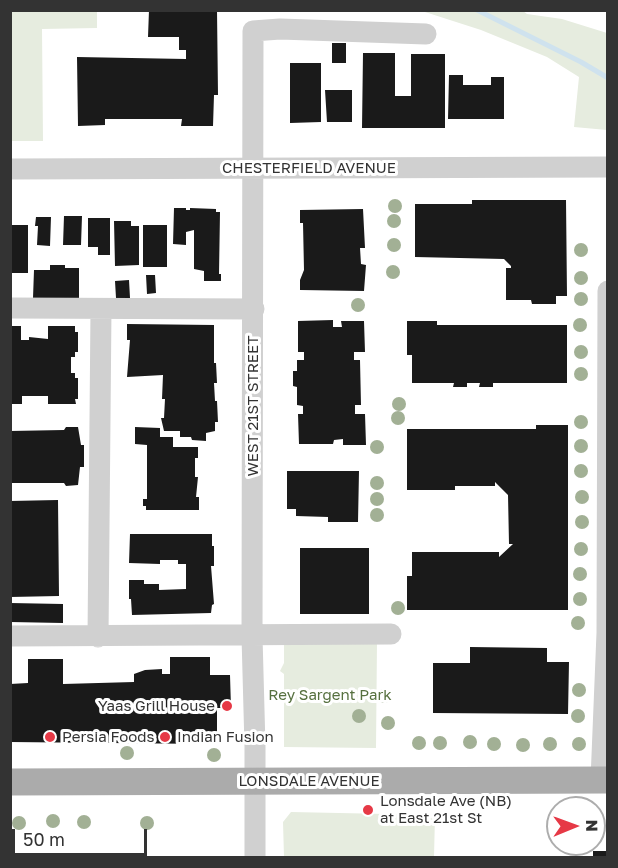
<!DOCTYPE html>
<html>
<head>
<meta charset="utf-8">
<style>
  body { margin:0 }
  #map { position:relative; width:618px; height:868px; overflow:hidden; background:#fff; font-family:"Golos Text",sans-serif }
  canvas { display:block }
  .frame { position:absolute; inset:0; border:12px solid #333; pointer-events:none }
  .north { position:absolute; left:546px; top:796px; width:60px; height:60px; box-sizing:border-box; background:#fff; border:2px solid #adadad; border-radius:50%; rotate:89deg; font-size:16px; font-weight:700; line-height:24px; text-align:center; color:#333 }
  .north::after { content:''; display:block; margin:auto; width:21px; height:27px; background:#e63946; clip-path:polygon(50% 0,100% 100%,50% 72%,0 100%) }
  .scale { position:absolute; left:12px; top:829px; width:135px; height:27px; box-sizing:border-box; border:3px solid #333; border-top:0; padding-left:8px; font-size:18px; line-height:21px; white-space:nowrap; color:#333; -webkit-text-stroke:4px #fff; paint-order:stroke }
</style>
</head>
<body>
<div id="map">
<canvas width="618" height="868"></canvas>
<div class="frame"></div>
<div class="north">N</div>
<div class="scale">50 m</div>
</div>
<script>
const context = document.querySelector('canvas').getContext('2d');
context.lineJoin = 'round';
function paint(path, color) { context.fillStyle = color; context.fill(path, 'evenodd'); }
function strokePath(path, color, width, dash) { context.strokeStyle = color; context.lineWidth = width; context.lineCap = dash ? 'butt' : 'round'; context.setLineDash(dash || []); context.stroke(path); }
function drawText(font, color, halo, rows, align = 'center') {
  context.font = font + ' "Golos Text",sans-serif'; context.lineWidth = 6; context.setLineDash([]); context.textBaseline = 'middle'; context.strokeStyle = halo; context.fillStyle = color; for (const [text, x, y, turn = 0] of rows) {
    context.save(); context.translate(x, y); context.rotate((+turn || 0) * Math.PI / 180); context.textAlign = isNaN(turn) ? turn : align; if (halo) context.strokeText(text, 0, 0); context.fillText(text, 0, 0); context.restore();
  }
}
paint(new Path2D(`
  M10,11H97V28L42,29L43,141H11Z
  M374,11H523L527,14L562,19L607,33V130L574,127L579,77L547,57L481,30L425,12Z
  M284,642H377L376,748L284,747V674L280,671L284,663Z
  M291,812L435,815L434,857H284L283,822Z`), '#e6ecdf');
strokePath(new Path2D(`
  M477,10L581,62L608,78`), '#cfe2ee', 5);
paint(new Path2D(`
  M149,10H217L218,95H214L213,126H181L182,119H105V125L78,126L77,57L186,59V50H179V37H148Z
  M332,43H346V63H332Z
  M363,53H395V96H411V54H445V128H362Z
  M290,63H321V122L290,123Z
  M449,75H463V85H491V77H504V119H448Z
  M325,90H352V122H327Z
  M472,200H566L567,296H556V304H532L531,300H506V268H511V266L504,259L415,257V204H472Z
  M174,208H186V210H190V208L216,209V212H220L219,274H221V281H204V271L194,269V230L186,232V245L173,244Z
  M363,209L365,248H360L361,264L366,265L364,291L300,290V280L304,270L303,223H300V210Z
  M64,216H82L81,245H63Z
  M36,217H51L50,246L37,245L38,226H35Z
  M88,218H110V255H98V247H88Z
  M114,221H131V226H139V265L115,266Z
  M10,225H28V273H10Z
  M143,225H167V267H143Z
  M50,265H65V268H79V298H33L34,270H50Z
  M146,275H155L156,293L147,294Z
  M129,280L130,298H116L115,281Z
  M333,320V327H342L341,321H364L365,352H354V360H360L361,405H355V414H365L366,445H343V439L334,440L333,444H299L298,414H303V406L297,405V387L293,386V371H297V360H304V352H298V321Z
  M407,321H437V325H567V383H493V387H479L480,383H467V387H453L454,383H412V355H407Z
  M127,324L214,325V363H216L217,383H214L215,401H217L218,422H215V431L206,433V441L192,440L191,437H180V431H164L161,418H164L165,399H162L163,375L127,377L130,340H127Z
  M10,326H21V340H29V337L48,339V326H75V332H78V352H75V357H71V373H75V378H78V399H75L76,404H48V396H22V404H10Z
  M536,425H568V610H407V576H412V552H499V557L513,544H509L508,495L495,482V486H455V490H407V429H536Z
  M66,427H78L81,445H84V467H80L78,485L66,486L64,483H10V431L64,430Z
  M135,427L160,428V437H173V447H198V458H195V477H198L196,497H199V510H146V506H143V499H147V445L135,444Z
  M287,471H359L358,522H328V517L296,516V509H287Z
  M58,500L59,596L10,597V501Z
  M130,534H212V546H214V566H211L214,604L212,605L211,613L132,615L131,599H129V580H144V584H159V590L186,589V564H178V560H160V564L129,563Z
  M300,548H369V614H300Z
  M10,603L63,604V623L10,622Z
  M470,647L547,648V662H569L568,714L433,713V663H470Z
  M170,657H210V675H230L231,708H217V733H209V744L10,742V684L28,683V659H63V684L134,682V674L145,670L162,669V674H170Z
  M593,851H608V858H593Z`), '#1a1a1a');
strokePath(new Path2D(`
  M10,169L608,167
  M10,308L254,309
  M10,636L391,634
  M98,637L101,309
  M601,780L607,633L608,291
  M255,858V747L252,636L253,31L280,29L426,34`), '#d0d0d0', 21);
strokePath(new Path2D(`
  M10,782L608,780`), '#ababab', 27);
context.fillStyle = '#a2b095';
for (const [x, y] of [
  [395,206],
  [394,221],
  [394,245],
  [581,250],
  [393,272],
  [581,278],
  [581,299],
  [358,305],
  [580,325],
  [581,352],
  [581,374],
  [399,404],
  [398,418],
  [581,422],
  [581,446],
  [377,447],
  [581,471],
  [377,483],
  [582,497],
  [377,499],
  [377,515],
  [582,522],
  [581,549],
  [580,574],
  [580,599],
  [398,608],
  [578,623],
  [579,690],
  [384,696],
  [359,716],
  [578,716],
  [388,723],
  [470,742],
  [419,743],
  [440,743],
  [494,744],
  [550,744],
  [579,744],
  [523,745],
  [127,753],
  [214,755],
  [53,821],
  [84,822],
  [19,823],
  [147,823]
]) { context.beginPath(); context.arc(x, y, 7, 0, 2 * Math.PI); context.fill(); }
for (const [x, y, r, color] of [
  [227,706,6,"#e63946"],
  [50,737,6,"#e63946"],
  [165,737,6,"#e63946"],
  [368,810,6,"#e63946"]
]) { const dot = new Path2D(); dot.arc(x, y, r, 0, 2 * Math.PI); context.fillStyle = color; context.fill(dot); strokePath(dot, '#fff', 2); }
drawText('15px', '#333', '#fff', [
  ["CHESTERFIELD AVENUE",309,168],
  ["WEST 21ST STREET",253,406,-90],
  ["LONSDALE AVENUE",309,781]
]);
drawText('15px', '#56703f', '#fff', [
  ["Rey Sargent Park",330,695]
]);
drawText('15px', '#333', '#fff', [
  ["Yaas Grill House",215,706,"right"],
  ["Persia Foods",62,737],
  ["Indian Fusion",177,737],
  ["Lonsdale Ave (NB)",380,801],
  ["at East 21st St",380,818]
], 'left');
</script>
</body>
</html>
